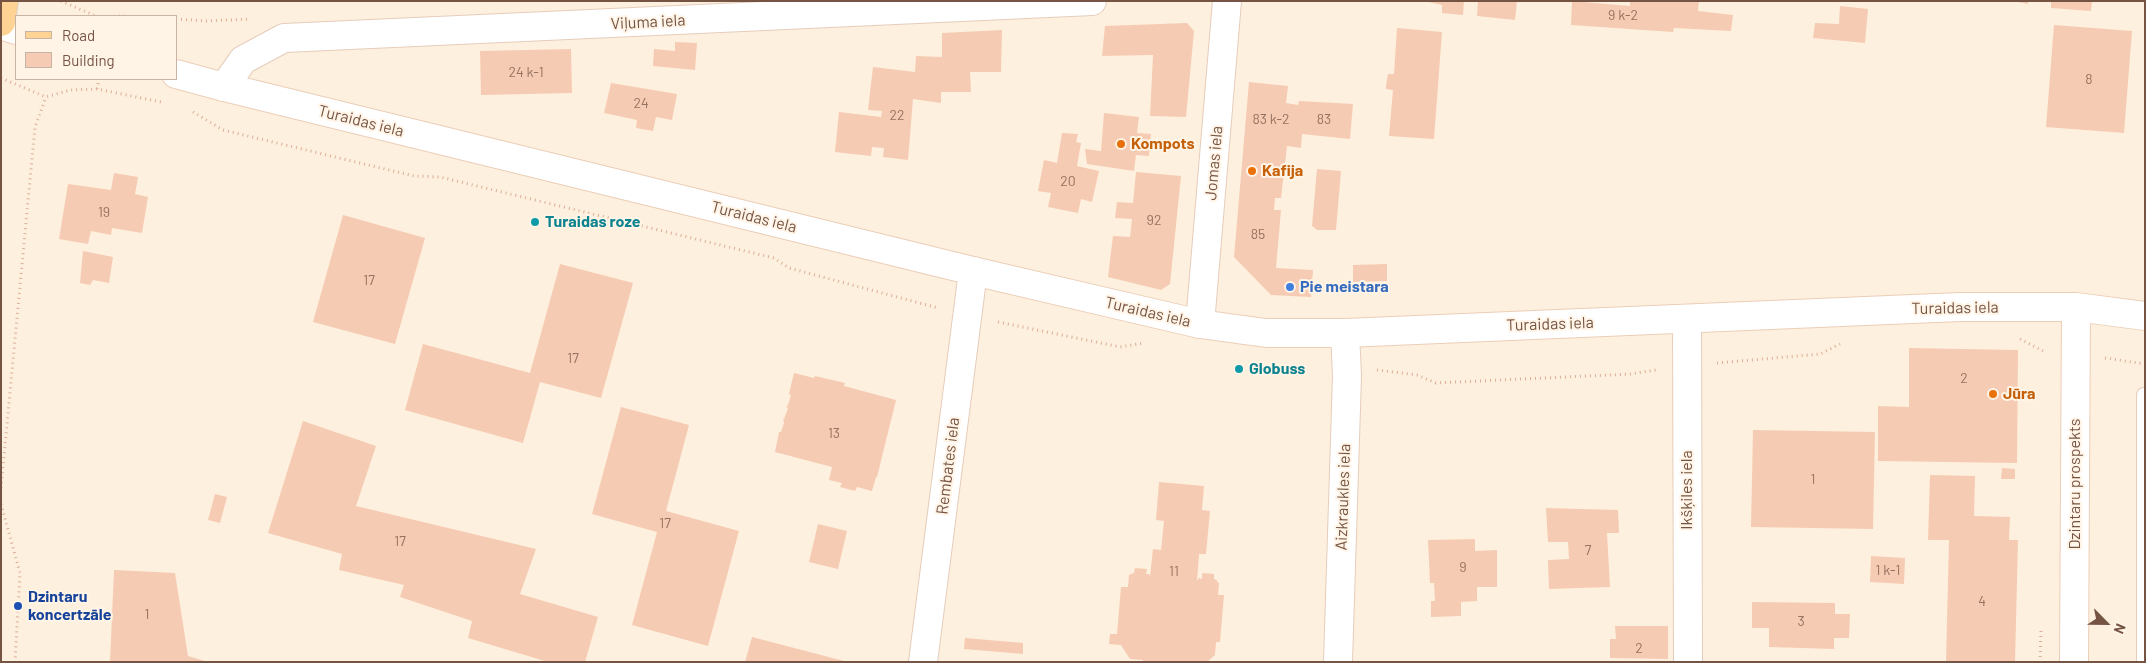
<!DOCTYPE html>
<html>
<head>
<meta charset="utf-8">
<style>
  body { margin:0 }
  #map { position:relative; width:2146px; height:663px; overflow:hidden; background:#fef0de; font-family:Barlow,sans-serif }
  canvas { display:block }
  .frame { position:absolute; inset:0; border:2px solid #765444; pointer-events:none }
  .legend { position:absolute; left:15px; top:15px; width:162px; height:65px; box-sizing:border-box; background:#fff4e6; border:1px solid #c8b4a5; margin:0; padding:6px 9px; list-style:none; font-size:15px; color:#765444 }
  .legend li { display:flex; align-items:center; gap:10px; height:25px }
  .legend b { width:25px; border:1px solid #c8b4a5 }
  .north { position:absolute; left:2081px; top:598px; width:50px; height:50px; -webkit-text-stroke:4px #fff4e6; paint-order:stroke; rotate:113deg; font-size:14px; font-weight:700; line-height:20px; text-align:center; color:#765444 }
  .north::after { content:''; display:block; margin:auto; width:18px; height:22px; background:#765444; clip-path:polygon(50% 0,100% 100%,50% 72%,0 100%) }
</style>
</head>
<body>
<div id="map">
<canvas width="2146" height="663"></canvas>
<div class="frame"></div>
<ul class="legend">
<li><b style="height:6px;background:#ffd394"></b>Road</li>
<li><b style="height:14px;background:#f6cbb3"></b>Building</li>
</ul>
<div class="north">N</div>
</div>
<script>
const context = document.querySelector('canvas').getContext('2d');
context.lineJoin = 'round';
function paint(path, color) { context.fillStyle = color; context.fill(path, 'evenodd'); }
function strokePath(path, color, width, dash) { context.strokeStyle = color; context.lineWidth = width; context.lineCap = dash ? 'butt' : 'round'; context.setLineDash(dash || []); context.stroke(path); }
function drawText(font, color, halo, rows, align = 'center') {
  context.font = font + ' Barlow,sans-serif'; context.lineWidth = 4; context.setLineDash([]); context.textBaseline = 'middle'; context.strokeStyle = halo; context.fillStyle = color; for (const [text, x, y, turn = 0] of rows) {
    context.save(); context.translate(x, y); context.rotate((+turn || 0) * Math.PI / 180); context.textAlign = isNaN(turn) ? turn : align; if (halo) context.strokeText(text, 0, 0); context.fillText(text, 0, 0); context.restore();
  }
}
paint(new Path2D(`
  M1424,1H1464L1463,15L1442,13V5Z
  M1478,1H1517L1515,20L1477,16Z
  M1572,1L1630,6V1H1699L1698,11L1733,15L1731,31L1674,28L1673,32L1571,25Z
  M2013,1H2028V4Z
  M2051,1H2092L2091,11L2051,8Z
  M1840,6L1868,9L1865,43L1813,38L1815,23L1839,24Z
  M1187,23L1194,31L1186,117L1150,116L1153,55L1102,56L1105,26Z
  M2054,25L2132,31L2124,133L2046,127Z
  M1397,28L1442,32L1434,139L1389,136L1393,90L1386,89V86L1388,74H1394Z
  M1002,30L1001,72H970L971,92H941V103L913,99L908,160L883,157L884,148L872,147L871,156L835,152L839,112L881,117L882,111L868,110L873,67L915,72L916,56L942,57V33Z
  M675,42L697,43L695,70L653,66L654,49L675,51Z
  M571,49L572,93L481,95L480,51Z
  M1249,82L1288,86L1286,103L1298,105L1299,101L1353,104L1350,139L1302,134L1301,148L1287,146L1281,198H1275L1274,210H1281L1276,268L1313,270L1311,297L1271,295L1234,257Z
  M611,83L677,94L672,120L656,117L653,131L636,128L637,120L604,113Z
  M1104,113L1139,117L1137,133L1151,134L1149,156L1136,155L1134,171L1087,164L1085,149L1101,151Z
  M1062,133L1078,134L1076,142L1081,143L1077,166L1099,171L1092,202L1081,199L1078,213L1048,207L1051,193L1038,191L1044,160L1057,163Z
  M1317,169L1341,171L1336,230H1317L1312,226Z
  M1136,172L1181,176L1170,284L1161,290L1108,277L1113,236L1130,237L1132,219L1115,218L1117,202L1133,203Z
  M114,173L138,177L135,194L148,197L142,233L112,228L111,235L91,231L88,244L59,239L68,184L111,190Z
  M343,215L425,238L395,344L313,322Z
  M83,251L113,257L109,283L93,280L90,285L80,283Z
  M560,264L633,283L601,398L540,382L523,443L405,410L423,344L530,373Z
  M1387,264V281L1353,282V265Z
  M1909,348L2018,350L2017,463L1878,461V406L1909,407Z
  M794,373L814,378L815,376L845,383L844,386L896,400L877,477H876L872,491L857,487L855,491L840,487L842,483L829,480L832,467L775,452L779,432H781L784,423L783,418L784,419L788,408L786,407L788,405L791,395L789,394Z
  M621,407L689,425L666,511L739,531L708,646L632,625L657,532L592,514Z
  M303,421L376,446L356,506L536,549L520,594L598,617L585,662H548L468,638L472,621L400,597L404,585L339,570L342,554L268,533Z
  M1753,430L1875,432L1873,529L1751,527Z
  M2002,468L2015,469V479H2001Z
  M1930,475L1975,476L1974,516L2010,517L2009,540H2018L2015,662H1946L1949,540H1928Z
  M1159,482L1204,486L1202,510L1210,511L1206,554H1199L1197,581L1199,578L1202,579V573L1214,574V579L1217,580V582L1219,583L1218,595H1224L1220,642H1216L1215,655L1207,662H1143V660L1130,659L1121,645L1109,644L1110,634H1117L1121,587H1128L1129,575L1134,573L1135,568L1147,569L1146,574H1149L1150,577L1153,549L1161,550L1164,521L1156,520Z
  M215,494L227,497L220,523L208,520Z
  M1546,508L1618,510L1619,533H1607L1610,587L1549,589L1548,560L1569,559L1568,542H1548Z
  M818,524L847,531L838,569L809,562Z
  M1475,539V551L1497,550V587H1477V601L1461,602V616L1431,617V601H1435L1434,583H1430L1428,540Z
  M1871,556L1905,558L1904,584L1870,582Z
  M114,570L175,573L188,656L208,662H110Z
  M1752,602L1835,603V614H1850L1849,638H1834V649L1769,647V628H1752Z
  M1615,626H1668V659L1610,658V639H1616Z
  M752,637L844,661V662H745Z
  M965,638L1023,643V654L964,649Z`), '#f6cbb3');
const lane = new Path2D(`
  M2144,395V662`);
const street = new Path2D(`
  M224,87L243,60L284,38L1092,1
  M1687,319L1688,662
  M1200,324L1227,1
  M923,662L973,271
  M1338,662L1347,376L1345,333`);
const secondary = new Path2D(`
  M1,25L16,30
  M176,74L224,87L973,271L1200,324L1266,333H1345L1960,307H2076L2145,316
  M2074,662L2076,307`);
const primary = new Path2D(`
  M1,22L4,1`);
strokePath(lane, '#e5cdbc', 16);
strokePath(street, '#e5cdbc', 30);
strokePath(secondary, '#ebceb8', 30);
strokePath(primary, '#dbd3ce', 30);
strokePath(new Path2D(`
  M61,1L96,16
  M119,16H125
  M176,19L206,21L251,19
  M1,78L46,97L70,90L97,89L161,102
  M97,89L99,79
  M193,112L223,130L414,176L440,177L774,258L789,268L938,308
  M998,322L1120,347L1144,343
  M2020,339L2045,352
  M2105,358L2145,364
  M1717,363L1820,354L1840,344
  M1377,370L1417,375L1436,383L1630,374L1656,370
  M1,488L35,127L46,97
  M1,504L20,573L15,662
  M2040,662L2041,630`), '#dbae96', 3, [1, 4]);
strokePath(lane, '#fff', 14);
strokePath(street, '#fff', 28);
strokePath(secondary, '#fff', 28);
strokePath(primary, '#ffd394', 28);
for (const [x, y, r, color] of [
  [1121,144,5,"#e8710a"],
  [1252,171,5,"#e8710a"],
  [535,222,5,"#0f9aa8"],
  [1290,287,5,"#3f7fe0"],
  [1239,369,5,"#0f9aa8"],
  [1993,394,5,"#e8710a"],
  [18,606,5,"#1a4fb4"]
]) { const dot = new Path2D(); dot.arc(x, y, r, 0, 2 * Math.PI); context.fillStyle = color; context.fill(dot); strokePath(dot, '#fff4e6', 2); }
drawText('14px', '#967260', null, [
  ["9 k-2",1623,15],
  ["24 k-1",526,72],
  ["8",2089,79],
  ["24",641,103],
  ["22",897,115],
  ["83 k-2",1271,119],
  ["83",1324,119],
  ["20",1068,181],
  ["19",104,212],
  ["92",1154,220],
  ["85",1258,234],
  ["17",369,280],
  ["17",573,358],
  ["2",1964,378],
  ["13",834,433],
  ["1",1813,479],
  ["17",665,523],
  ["17",400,541],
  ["7",1588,550],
  ["9",1463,567],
  ["1 k-1",1888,570],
  ["11",1174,571],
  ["4",1982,601],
  ["1",147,614],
  ["3",1801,621],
  ["2",1639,648]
]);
drawText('16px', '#765444', '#fff4e6', [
  ["Viļuma iela",648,22,-3],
  ["Turaidas iela",361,121,14],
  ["Jomas iela",1214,163,-85],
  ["Turaidas iela",754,217,14],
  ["Turaidas iela",1955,308,-1],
  ["Turaidas iela",1148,312,13],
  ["Turaidas iela",1550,324,-2],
  ["Rembates iela",948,466,-83],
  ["Dzintaru prospekts",2075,484,-90],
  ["Ikšķiles iela",1687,490,-90],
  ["Aizkraukles iela",1343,497,-88]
]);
drawText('bold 16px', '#c56008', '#fff4e6', [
  ["Kompots",1131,144],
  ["Kafija",1262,171],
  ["Jūra",2003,394]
], 'left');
drawText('bold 16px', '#0d838f', '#fff4e6', [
  ["Turaidas roze",545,222],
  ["Globuss",1249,369]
], 'left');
drawText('bold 16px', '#366cbe', '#fff4e6', [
  ["Pie meistara",1300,287]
], 'left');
drawText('bold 16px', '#164399', '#fff4e6', [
  ["Dzintaru",28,597],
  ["koncertzāle",28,615]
], 'left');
</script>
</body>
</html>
